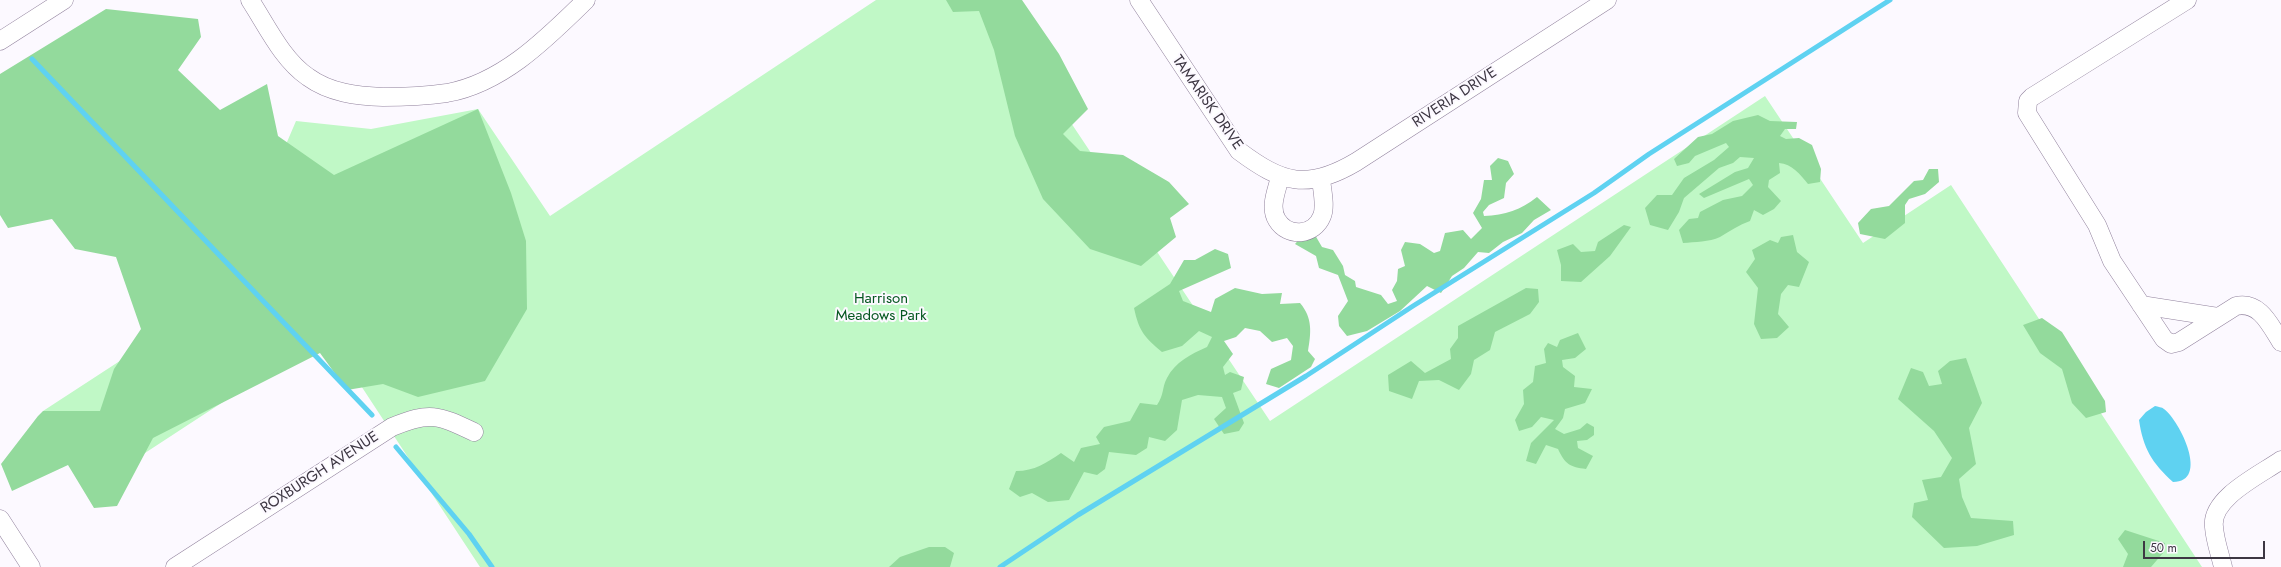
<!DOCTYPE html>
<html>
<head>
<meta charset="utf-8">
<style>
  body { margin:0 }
  #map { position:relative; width:2281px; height:567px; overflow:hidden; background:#fcf9ff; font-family:Jost,sans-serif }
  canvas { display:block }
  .scale { position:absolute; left:2143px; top:541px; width:122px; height:18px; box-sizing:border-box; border:2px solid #3d3743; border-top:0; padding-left:5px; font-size:12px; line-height:14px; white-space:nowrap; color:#3d3743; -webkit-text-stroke:3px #fcf9ff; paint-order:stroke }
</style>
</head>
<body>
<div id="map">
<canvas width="2281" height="567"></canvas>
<div class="scale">50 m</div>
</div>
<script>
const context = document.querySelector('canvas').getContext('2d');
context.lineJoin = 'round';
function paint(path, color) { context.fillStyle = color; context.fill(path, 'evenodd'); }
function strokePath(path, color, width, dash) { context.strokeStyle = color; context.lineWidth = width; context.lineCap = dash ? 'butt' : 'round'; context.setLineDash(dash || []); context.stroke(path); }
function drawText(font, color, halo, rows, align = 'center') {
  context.font = font + ' Jost,sans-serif'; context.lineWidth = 4; context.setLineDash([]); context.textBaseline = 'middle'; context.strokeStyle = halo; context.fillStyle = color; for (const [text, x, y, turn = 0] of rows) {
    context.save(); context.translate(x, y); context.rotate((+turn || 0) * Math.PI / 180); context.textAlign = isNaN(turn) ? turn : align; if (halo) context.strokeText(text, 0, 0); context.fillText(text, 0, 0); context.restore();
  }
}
paint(new Path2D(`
  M876,0H989L1270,421L1765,96L1863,243L1951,185L2202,567H480L327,334L93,487L43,411L258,271L242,247L296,121L371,129L478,109L550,216Z`), '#c0f8c6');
paint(new Path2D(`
  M946,0H1022L1059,54L1088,109L1063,134L1080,151L1123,155L1169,182L1189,204L1170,218L1176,237L1141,266L1090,249L1043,199L1015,136L994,50L979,11L953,12Z
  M106,9L198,19L201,37L178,70L220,110L267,84L278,136L334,175L478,109L511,193L526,241L527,309L485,381L418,397L383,384L347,390L320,353L153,438L117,506L94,508L68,465L12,491L1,464L38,416L43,411H100L114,369L141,329L116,257L75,249L52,219L8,228L0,215V74Z
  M1758,115L1770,121L1797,122L1796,129H1785L1780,136L1786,139L1799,138L1812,145L1821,169L1820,182L1808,184C1800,174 1792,164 1779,163L1780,173L1769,180L1768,187L1781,201L1774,209L1763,215L1754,210L1750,221C1739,225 1730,231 1720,237C1709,242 1695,242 1683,243L1679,230L1689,219L1698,218L1700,212L1723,200L1742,196L1753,185L1749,179L1704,198L1699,194L1735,172L1748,168L1754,158L1740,157L1733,163L1719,168L1684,198L1679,212L1668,230L1650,225L1645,208L1657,195H1672L1684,178L1714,160L1729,147L1726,143L1695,156L1689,163L1677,166L1674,159L1698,137L1712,134L1733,121Z
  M1498,158L1508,161L1514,174L1506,183L1504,198L1489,205L1483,212L1484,216C1505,215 1521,210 1537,197L1551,210L1534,220L1522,233L1503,242L1489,253L1478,252L1464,268L1452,276L1441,293L1427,286L1400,311L1367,331L1347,336L1339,326L1338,316L1348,301L1338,275L1319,268L1316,256L1295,244L1302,236L1315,235L1322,247L1333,250L1343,266L1345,275L1355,281L1356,287L1381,295L1388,304L1397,301L1392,290L1397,281L1398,269L1405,266L1401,250L1405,242L1420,244L1434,253L1440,251L1445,233L1463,230L1471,239L1482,228L1473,213L1481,199L1484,180H1492L1490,166Z
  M1929,169H1938L1939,182L1925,194L1909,199L1905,205V223L1885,239L1860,234L1858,223L1871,209L1889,206L1914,181L1923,180Z
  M1624,225L1631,227L1610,256L1581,282L1561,281V265L1557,250L1573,244L1581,252L1595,251L1598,242Z
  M1793,235L1797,252L1809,262L1799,287L1788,285L1781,294L1778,314L1789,327L1777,338L1761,339L1754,324L1758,288L1746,272L1755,259L1752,250L1770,240L1778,243L1781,237Z
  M1215,249L1228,254L1231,268L1179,291L1183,301L1211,312L1215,299L1235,288L1262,294L1282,293L1280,304L1300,303C1313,318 1311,333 1308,351L1315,359L1311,367L1279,388L1266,384L1271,369L1291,360L1293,346L1287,338L1272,342L1260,331L1245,328L1236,337L1224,341L1233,354L1223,367L1225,375L1230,372L1244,377L1241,390L1233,393L1244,423L1239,431L1224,434L1214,419L1226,408L1222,397L1198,395L1182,400L1177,430L1165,441L1149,437L1147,448L1136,455L1109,452L1105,469L1097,475L1084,472L1069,500L1048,502L1032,493L1020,497L1009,489L1016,471C1035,471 1046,463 1061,453L1074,462L1081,448L1100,444L1096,437L1104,427L1130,421L1140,403L1157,405C1164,395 1162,387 1167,378C1175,362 1191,354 1207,347L1212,337L1199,331L1182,346L1162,352C1144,337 1139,331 1134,308L1170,284L1184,260H1195Z
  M1526,288L1538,289L1539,302L1530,314L1495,332L1490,350L1474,360L1471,374L1459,390L1439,380L1419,381L1412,399L1389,391L1388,375L1411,361L1425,373L1451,359L1450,349L1458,338V326Z
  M2042,318L2062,332L2105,401L2106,412L2086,418L2072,403L2062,369L2040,353L2023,325Z
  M1578,333L1586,349L1575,358L1562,360L1563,367L1575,376L1574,387L1592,389L1585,403L1565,409L1563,418L1555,429L1564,434L1580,429L1587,423L1594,427V435L1587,440L1577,441L1578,448L1593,456L1586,469C1570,467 1565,464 1558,449L1546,445L1536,464L1526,461L1531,443L1554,420L1541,417L1532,427L1519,431L1515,420L1524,404L1523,390L1533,382L1535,366L1546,363L1544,349L1548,343L1557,347L1560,340Z
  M1966,358L1982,403L1969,428L1976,464L1959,479L1962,497L1971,518L2013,521L2014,535L1977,546L1944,548L1912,517L1914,503L1928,500L1922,480L1941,477L1952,458L1934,431L1898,399L1911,368L1923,372L1929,386L1942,384L1938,371L1950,361Z
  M2125,530L2165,543L2163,553L2151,567H2123L2128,554L2118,539Z
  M929,547H945L954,553L950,567H889L900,557Z`), '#93da9c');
paint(new Path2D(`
  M2155,406C2158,407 2162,407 2164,409C2180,421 2210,482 2173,482C2152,463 2143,448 2139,420L2146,412Z`), '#5fd2f1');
strokePath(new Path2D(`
  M32,59L372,415
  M396,447L469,534L492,567
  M1000,567L1078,515L1306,376L1413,306L1594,193L1649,154L1890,0`), '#5fd2f1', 5);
const minor = new Path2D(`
  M250,0C267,26 282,59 308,77C330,93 357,96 383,97C404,97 426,96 447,93C503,83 547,38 586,0
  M1139,0L1239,151C1282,183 1307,191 1356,162L1607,0
  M2187,0L2032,97L2028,101L2027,113L2097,225L2112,261L2164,339L2171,344L2179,342L2236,306C2260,301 2270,325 2281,342
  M0,41L64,0
  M1280,177C1277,190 1269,207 1277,220C1288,238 1314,236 1322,216C1326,206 1322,190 1321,179
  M2141,305L2218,317
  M0,519L31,567
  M175,567L392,427C430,411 438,415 474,432
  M2223,567C2220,554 2215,541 2214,527C2210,498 2260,475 2281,460`);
strokePath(minor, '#91829d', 19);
strokePath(minor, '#fff', 18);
drawText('15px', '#3d3743', '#fcf9ff', [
  ["RIVERIA DRIVE",1455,98,-33],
  ["TAMARISK DRIVE",1207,103,55],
  ["ROXBURGH AVENUE",320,473,-33]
]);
drawText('15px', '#055720', '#fcf9ff', [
  ["Harrison",881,299],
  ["Meadows Park",881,316]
]);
</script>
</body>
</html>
